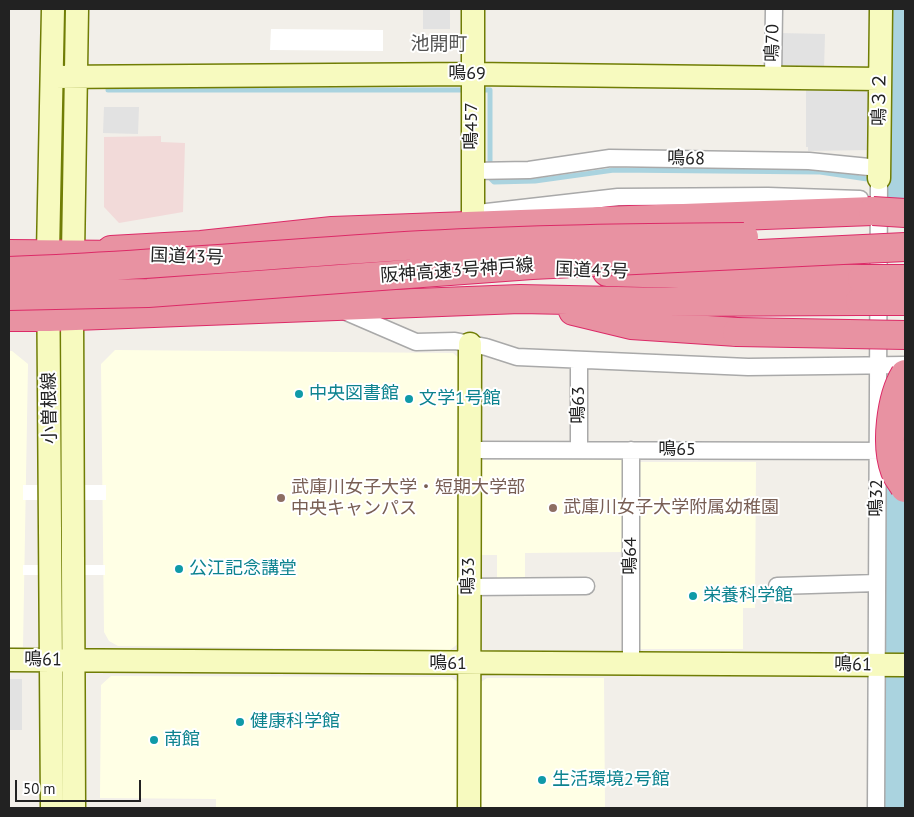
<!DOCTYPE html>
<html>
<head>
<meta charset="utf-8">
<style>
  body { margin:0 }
  #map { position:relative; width:914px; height:817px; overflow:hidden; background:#f2efe9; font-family:"PT Sans",sans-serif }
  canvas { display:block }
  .frame { position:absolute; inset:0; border:10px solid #222; pointer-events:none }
  .scale { position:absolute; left:15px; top:780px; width:126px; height:22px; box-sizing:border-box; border:2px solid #222; border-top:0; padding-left:6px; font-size:15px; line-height:18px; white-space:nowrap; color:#222; -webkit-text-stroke:4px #fff; paint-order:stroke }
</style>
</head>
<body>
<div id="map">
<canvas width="914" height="817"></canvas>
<div class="frame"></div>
<div class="scale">50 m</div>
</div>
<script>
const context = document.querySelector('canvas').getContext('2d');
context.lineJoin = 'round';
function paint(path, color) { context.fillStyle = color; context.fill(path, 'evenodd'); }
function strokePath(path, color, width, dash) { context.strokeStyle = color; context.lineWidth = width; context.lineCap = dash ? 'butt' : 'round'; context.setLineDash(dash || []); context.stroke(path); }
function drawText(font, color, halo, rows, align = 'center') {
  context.font = font + ' "PT Sans","Noto Sans JP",sans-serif'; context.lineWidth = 4; context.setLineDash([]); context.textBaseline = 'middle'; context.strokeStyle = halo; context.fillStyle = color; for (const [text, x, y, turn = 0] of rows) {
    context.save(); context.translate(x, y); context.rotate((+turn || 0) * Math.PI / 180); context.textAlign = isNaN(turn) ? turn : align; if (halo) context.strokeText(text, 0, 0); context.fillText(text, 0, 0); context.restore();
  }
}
paint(new Path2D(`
  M161,136V142L185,143L183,212L119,223L104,207V137Z`), '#f2dad9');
paint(new Path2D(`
  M900,9H905V193L899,174Z
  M115,350L453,353L460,359L459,643L450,650L118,646L109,641L104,632L101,364Z
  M9,351H12L28,364L23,647H9Z
  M621,459L626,464L624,552L525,553V581H497V555H480V460Z
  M637,462H756L755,608H743V649H636Z
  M111,676L451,677L459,683L460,808H216V799L100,798L101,685Z
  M487,678H604L605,808H477L478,684Z`), '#ffffe5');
paint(new Path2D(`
  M423,9H450V29H423Z
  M779,33L825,34L824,69L779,67Z
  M806,88H865L872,94L871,150L808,151V147H806Z
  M104,107H139L138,134L103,133Z
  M9,679H22V730H10Z`), '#e2e2e2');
paint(new Path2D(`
  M271,29L383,30V51L270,50Z
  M23,485H106V500H23Z
  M23,565H105V575H23Z`), '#fff');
strokePath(new Path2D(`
  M108,90H467
  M478,90H490V178L494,182L535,181L614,170L820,172L874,180
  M882,182L895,184`), '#aad3df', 5);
strokePath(new Path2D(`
  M896,190V9
  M897,808L899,486`), '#aad3df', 30);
const street = new Path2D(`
  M773,77L774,9
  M472,171L529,170L610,158L809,161L879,168
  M478,213L618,197L768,196L860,199
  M344,311L416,342L455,341L486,347L517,357L748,367L905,365
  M579,361V450
  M468,450L905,451
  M777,586L877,583
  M469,587L586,586
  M631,662V450
  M876,808L879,178`);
const secondary = new Path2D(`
  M473,9V214
  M53,77L472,74L880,79
  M879,178L881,9
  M9,660L905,665
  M52,808L48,252L53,9
  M74,808L72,316L77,9
  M469,808L470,344`);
const highway = new Path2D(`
  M111,250L201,245L332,231L873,211
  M9,254L130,255
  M320,262L405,265
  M607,272L862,279
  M573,311L631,325L737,332
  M9,317H49L520,299L665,302L860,301`);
strokePath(street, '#a9a9a9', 19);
strokePath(secondary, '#707d05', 25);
strokePath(highway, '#dc2a67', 30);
strokePath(street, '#fff', 16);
strokePath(secondary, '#f7fabf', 22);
strokePath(highway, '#e892a2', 28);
const highwayBridge = new Path2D(`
  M873,211L905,213
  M9,271C147,266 285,253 423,245C530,239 637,238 744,237
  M862,279H905
  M9,296L148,293L532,265L905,247
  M860,301H905
  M737,332L905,335
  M905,374C891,397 885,445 895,471C897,477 902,482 905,488`);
strokePath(highwayBridge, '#dc2a67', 30, []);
strokePath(highwayBridge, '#e892a2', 28);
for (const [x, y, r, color] of [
  [299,394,5,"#0f9aa8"],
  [409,399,5,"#0f9aa8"],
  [281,498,5,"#8d6e63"],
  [553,508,5,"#8d6e63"],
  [179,569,5,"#0f9aa8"],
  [693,596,5,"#0f9aa8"],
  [240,722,5,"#0f9aa8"],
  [154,740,5,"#0f9aa8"],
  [542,780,5,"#0f9aa8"]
]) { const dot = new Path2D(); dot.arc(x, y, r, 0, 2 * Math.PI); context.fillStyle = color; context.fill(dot); strokePath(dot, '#fff', 2); }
drawText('18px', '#222', '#fff', [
  ["鳴70",773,43,-89],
  ["鳴69",467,74],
  ["鳴３２",880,99,-89],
  ["鳴457",472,126,-90],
  ["鳴68",686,159,1],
  ["国道43号",187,257,2],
  ["阪神高速3号神戸線",457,271,-4],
  ["国道43号",592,271,2],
  ["鳴63",579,405,-90],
  ["小曽根線",50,408,-91],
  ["鳴65",677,450],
  ["鳴32",877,498,-90],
  ["鳴64",631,556,-90],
  ["鳴33",469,576,-90],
  ["鳴61",43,660,1],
  ["鳴61",448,664],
  ["鳴61",853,665,1]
]);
drawText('18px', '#0d838f', '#fff', [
  ["中央図書館",309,394],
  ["文学1号館",419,399],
  ["公江記念講堂",189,569],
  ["栄養科学館",703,596],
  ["健康科学館",250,722],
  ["南館",164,740],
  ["生活環境2号館",552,780]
], 'left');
drawText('18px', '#785e54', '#fff', [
  ["武庫川女子大学・短期大学部",291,488],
  ["中央キャンパス",291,509],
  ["武庫川女子大学附属幼稚園",563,508]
], 'left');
drawText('19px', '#555', '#fff', [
  ["池開町",439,45]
]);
</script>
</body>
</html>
